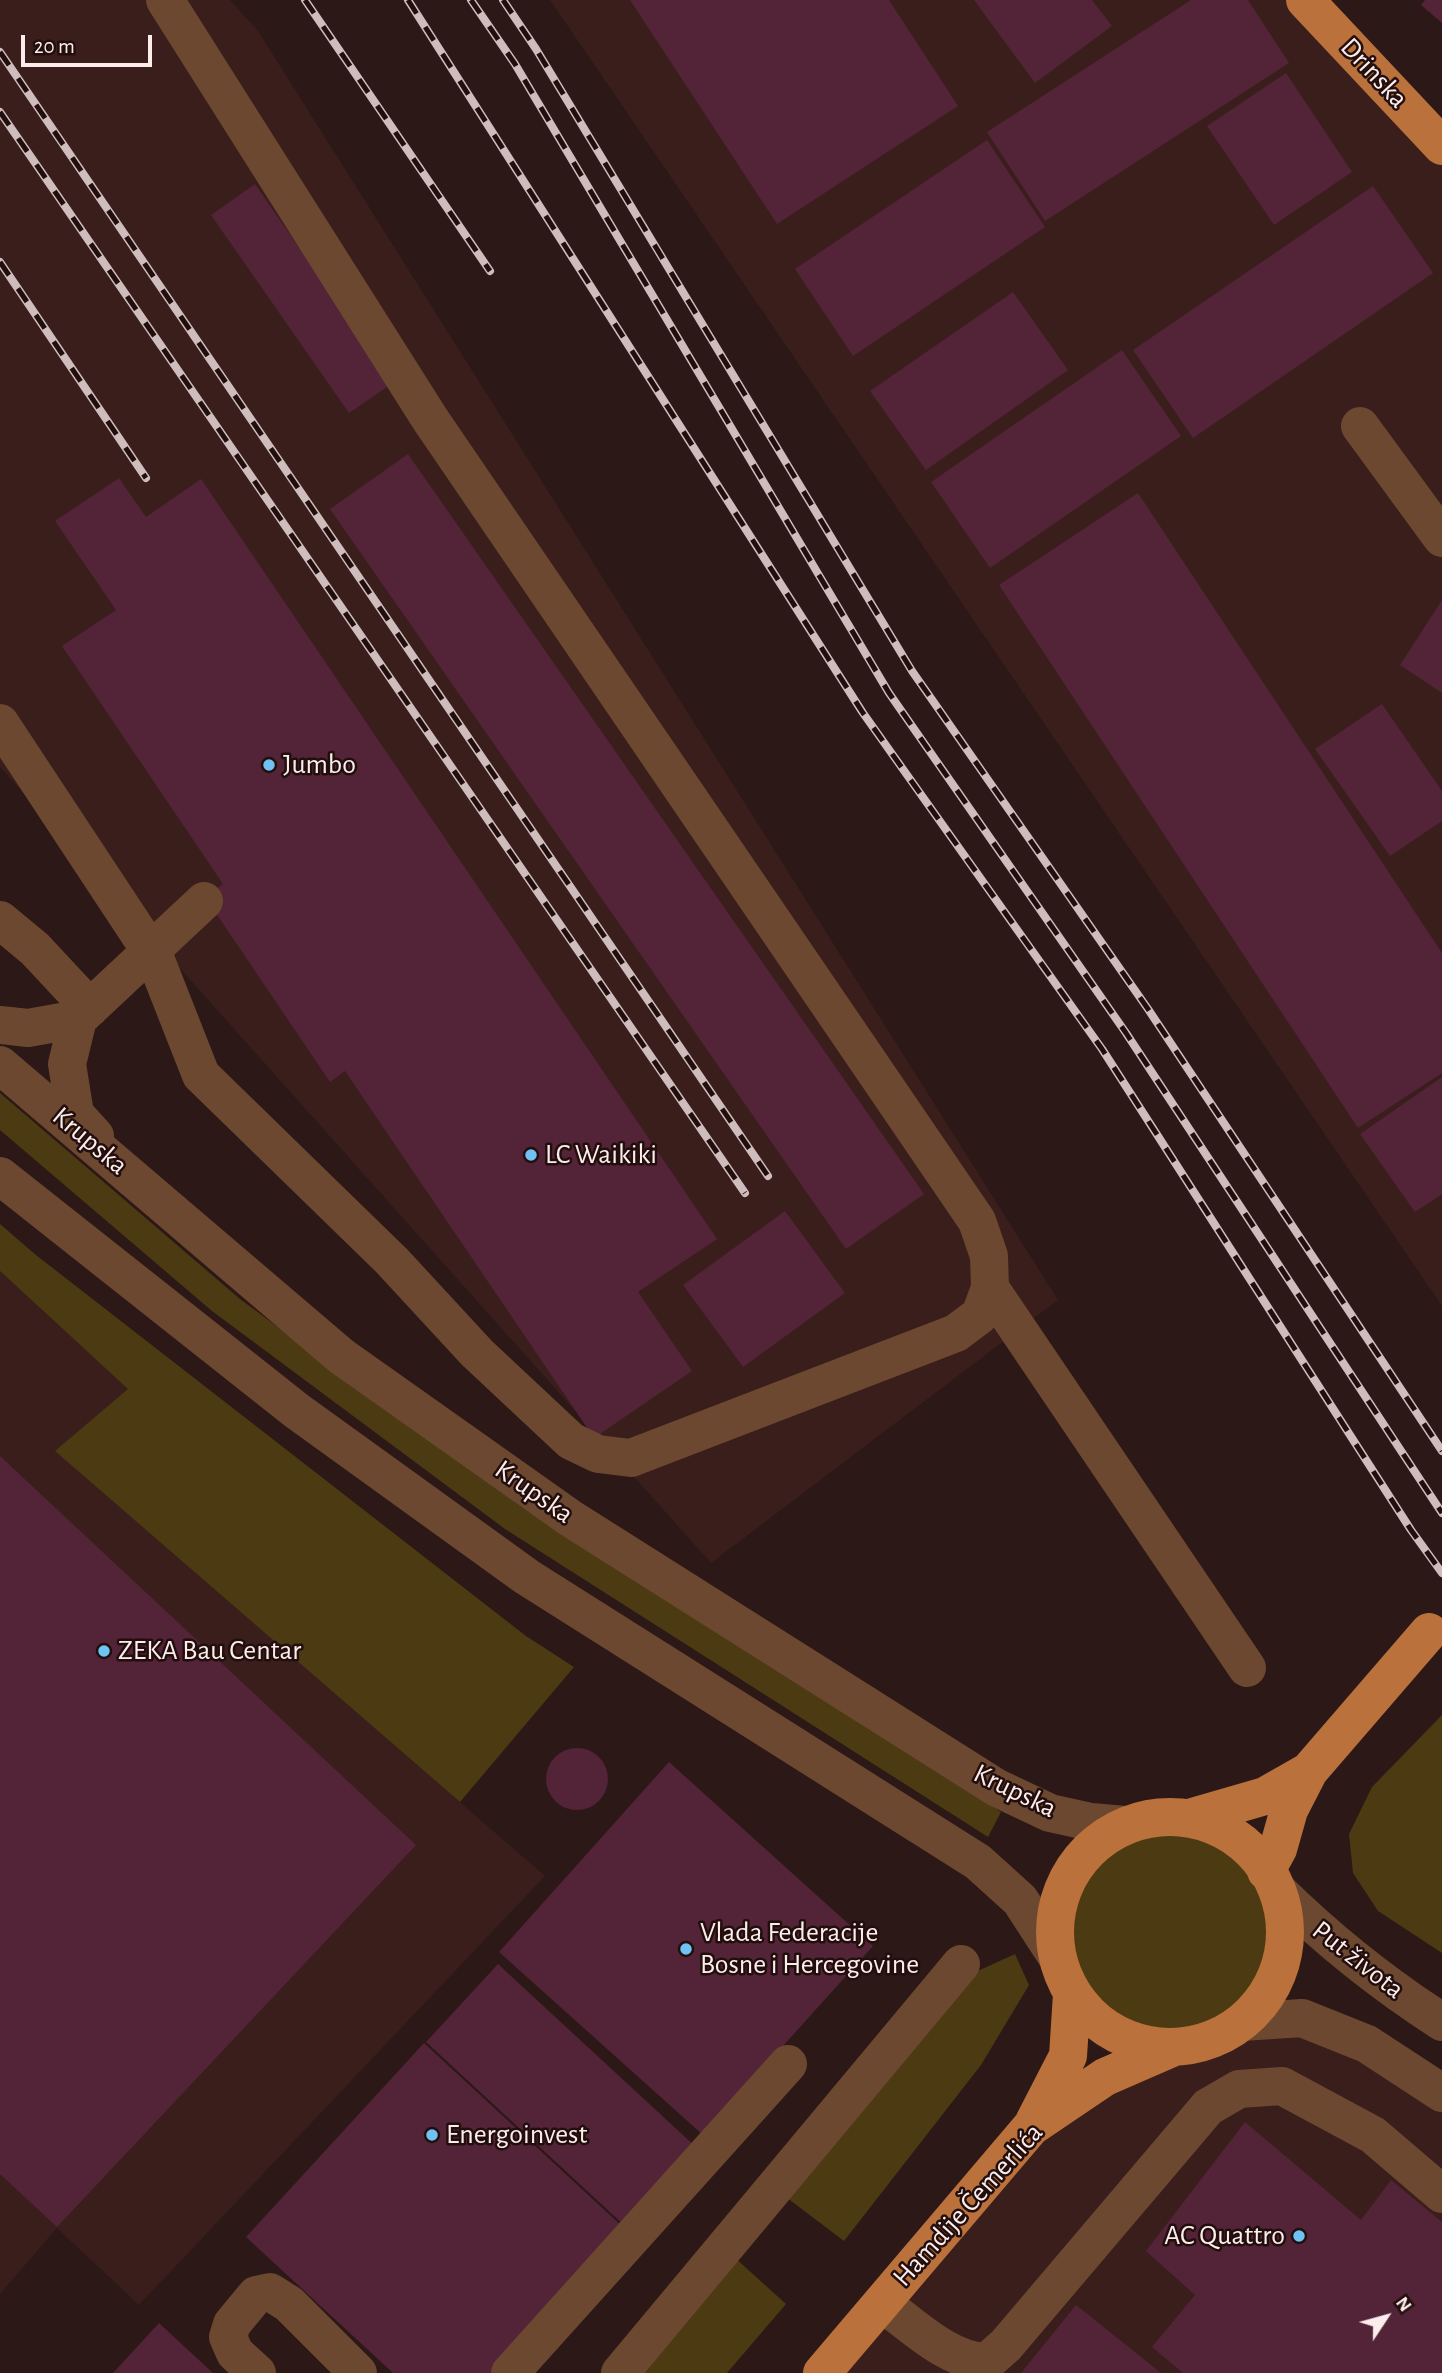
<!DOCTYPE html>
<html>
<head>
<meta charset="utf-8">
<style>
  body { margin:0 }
  #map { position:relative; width:1442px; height:2373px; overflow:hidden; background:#2c1816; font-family:"Alegreya Sans",sans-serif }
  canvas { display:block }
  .north { position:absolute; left:1351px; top:2282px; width:70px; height:70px; -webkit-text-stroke:5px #220f0d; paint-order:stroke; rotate:54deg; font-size:19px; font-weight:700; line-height:28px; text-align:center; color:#fcedec }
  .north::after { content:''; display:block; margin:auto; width:24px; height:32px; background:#fcedec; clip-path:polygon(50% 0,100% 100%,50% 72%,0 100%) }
  .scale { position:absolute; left:21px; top:35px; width:131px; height:32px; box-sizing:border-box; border:4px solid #fcedec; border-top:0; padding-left:9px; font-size:21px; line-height:24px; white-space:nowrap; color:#fcedec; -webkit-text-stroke:5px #220f0d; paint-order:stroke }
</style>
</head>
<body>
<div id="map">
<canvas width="1442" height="2373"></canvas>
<div class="north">N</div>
<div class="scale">20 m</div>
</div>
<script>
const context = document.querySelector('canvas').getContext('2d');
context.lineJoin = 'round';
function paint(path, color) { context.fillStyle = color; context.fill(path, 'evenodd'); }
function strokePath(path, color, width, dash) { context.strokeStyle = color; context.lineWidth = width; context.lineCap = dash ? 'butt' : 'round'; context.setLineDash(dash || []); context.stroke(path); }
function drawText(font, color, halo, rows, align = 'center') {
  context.font = font + ' "Alegreya Sans",sans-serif'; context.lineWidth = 5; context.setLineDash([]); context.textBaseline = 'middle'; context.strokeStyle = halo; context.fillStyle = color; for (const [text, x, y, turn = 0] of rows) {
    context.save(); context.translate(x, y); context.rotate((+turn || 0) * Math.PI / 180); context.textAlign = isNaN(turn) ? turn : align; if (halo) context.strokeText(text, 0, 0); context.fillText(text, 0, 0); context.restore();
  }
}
paint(new Path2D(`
  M0,0H230L258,31L1058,1300L711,1563L0,767Z
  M550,0H1305L1442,146V1306Z
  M0,1271L129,1389L56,1451L545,1876L139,2305L57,2228L0,2294Z
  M1301,2019L1442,2094V2373H827L1040,2128L1174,2048L1210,2041L1242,2023Z`), '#391e1c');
paint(new Path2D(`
  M0,1093L240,1299L519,1505L1001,1812L988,1837L505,1529L212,1311L0,1130Z
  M0,1224L36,1255L526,1636L574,1667L460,1802L55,1451L128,1389L0,1271Z
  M1442,1715V1953L1378,1911L1353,1873L1349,1834L1372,1787Z
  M1071 1933a100 100 0 1 1 200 0a100 100 0 1 1-200 0Z
  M1015,1954L1029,1985L981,2065L844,2241L778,2191L969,1975Z
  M723,2247L786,2304L727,2373H615Z`), '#4b3a12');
paint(new Path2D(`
  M630,0H889L958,106L777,224Z
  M974,0H1092L1112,26L1035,83Z
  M1191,0H1248L1289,63L1045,221L987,132Z
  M1425,0H1442V23L1421,5Z
  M1286,73L1352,172L1274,225L1207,126Z
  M987,140L1045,227L853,356L795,269Z
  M255,184L393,383L349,413L211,215Z
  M1373,186L1433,273L1193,438L1133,350Z
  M1013,292L1068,370L926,470L870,391Z
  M1122,350L1181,436L990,568L931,482Z
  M408,454L924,1194L846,1249L330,509Z
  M119,478L146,517L201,479L717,1239L638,1292L692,1371L594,1438L345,1071L330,1082L205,897L223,884L62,646L116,610L55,521Z
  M1138,493L1442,953V1073L1358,1128L999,585Z
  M1442,600V693L1400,665Z
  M1382,704L1442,791V821L1390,856L1315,749Z
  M1442,1077V1194L1415,1212L1360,1134Z
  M785,1211L845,1293L743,1367L683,1285Z
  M0,1456L416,1845L57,2227L0,2174Z
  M546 1779a31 31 0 1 1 62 0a31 31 0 1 1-62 0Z
  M669,1762L873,1946L703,2135L499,1952Z
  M498,1964L697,2148L625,2226L426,2042Z
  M424,2043L624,2228L490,2373H393L246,2237Z
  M1245,2122L1361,2220L1391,2180L1442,2222V2373H1183L1152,2347L1195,2295L1146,2251Z
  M1076,2305L1161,2373H1021Z
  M159,2323L213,2373H113Z`), '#532337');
strokePath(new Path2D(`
  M1360,426L1442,538
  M0,723L155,958L201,1075L392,1261L477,1353L571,1441L598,1454L631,1458L956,1333L980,1315L990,1288L989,1256L977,1221L430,419L165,0
  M0,920L35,949L90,1008
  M0,1025L28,1028L78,1019
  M0,1065L341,1356L570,1518L997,1788L1050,1813L1091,1822L1125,1825
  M95,1136L75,1114L67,1064L78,1019L204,901
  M0,1176L297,1411L527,1577L978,1862L1020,1900L1057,1957
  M990,1288L1247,1668
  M1278,1891C1329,1941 1383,1984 1442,2022
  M1242,2022L1302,2018L1367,2044L1442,2093
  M882,2303C911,2324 949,2362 987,2362L1006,2345L1208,2107L1239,2089L1282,2086L1373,2135L1442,2194
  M257,2373L235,2353L228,2337L232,2324L256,2295L270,2292L289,2304L358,2373
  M510,2373L788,2064
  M620,2373L961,1964`), '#6c4830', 38);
strokePath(new Path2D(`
  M1305,0L1442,146
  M1055 1932a115 115 0 1 1 230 0a115 115 0 1 1-230 0Z
  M1189,1818L1265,1796L1309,1771
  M1266,1871L1278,1849L1289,1810L1309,1771L1429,1632
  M1034,2122L1068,2056L1072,1994
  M822,2373L1031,2127L1105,2077L1174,2047`), '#ba713b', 38);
const rail = new Path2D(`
  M305,0L490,271
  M408,0L863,713L1102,1049L1411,1530L1442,1573
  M471,0L515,64L889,693L1126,1033L1442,1513
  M503,0L536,49L912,671L1148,1009L1442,1451
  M0,52L768,1176
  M0,112L745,1193
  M0,262L146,478`);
strokePath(rail, '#cebdbc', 8);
strokePath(rail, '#220f0d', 5, [16]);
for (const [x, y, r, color] of [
  [269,765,7,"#6fc2f4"],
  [531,1155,7,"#6fc2f4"],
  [104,1651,7,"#6fc2f4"],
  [686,1949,7,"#6fc2f4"],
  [432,2135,7,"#6fc2f4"],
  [1299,2236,7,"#6fc2f4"]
]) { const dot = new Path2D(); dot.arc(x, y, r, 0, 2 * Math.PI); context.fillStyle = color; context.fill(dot); strokePath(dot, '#220f0d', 2.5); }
drawText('28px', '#fcedec', '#220f0d', [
  ["Drinska",1374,73,47],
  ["Krupska",90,1141,40],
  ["Krupska",534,1492,35],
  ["Krupska",1015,1791,26],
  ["Put života",1358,1960,38],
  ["Hamdije Čemerlića",968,2205,-48]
]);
drawText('28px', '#fcedec', '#220f0d', [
  ["Jumbo",283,765],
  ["LC Waikiki",545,1155],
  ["ZEKA Bau Centar",118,1651],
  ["Vlada Federacije",700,1933],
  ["Bosne i Hercegovine",700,1965],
  ["Energoinvest",446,2135],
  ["AC Quattro",1285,2236,"right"]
], 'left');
</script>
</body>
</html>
